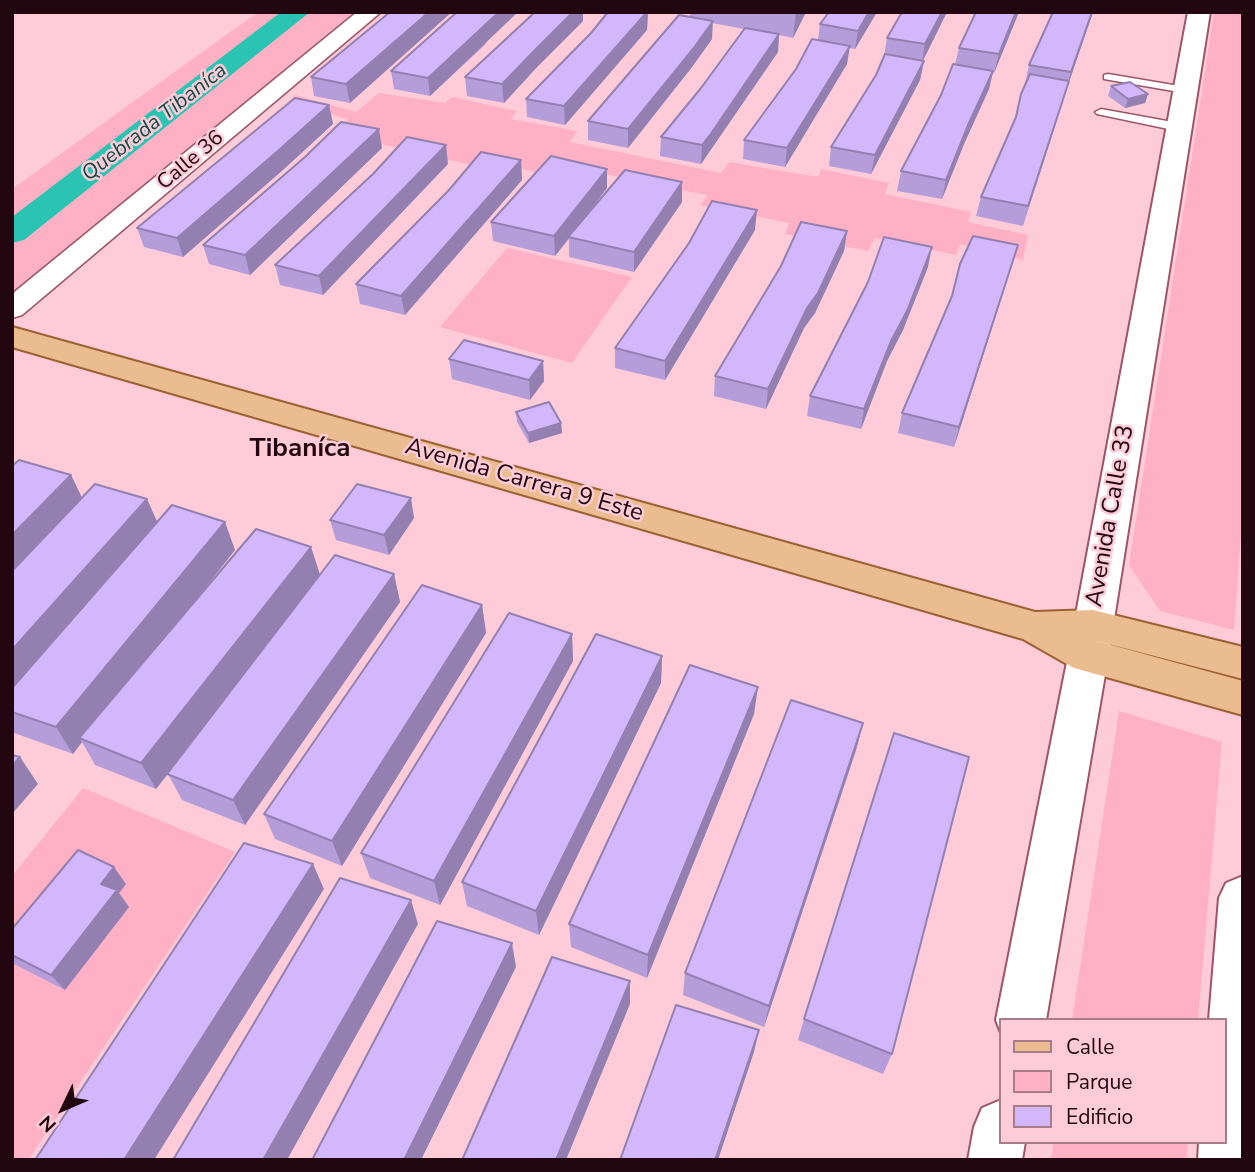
<!DOCTYPE html>
<html>
<head>
<meta charset="utf-8">
<style>
  body { margin:0 }
  #map { position:relative; width:1255px; height:1172px; overflow:hidden; background:#feccd8; font-family:"Nunito Sans",sans-serif }
  canvas { display:block }
  .frame { position:absolute; inset:0; border:14px solid #220710; pointer-events:none }
  .legend { position:absolute; left:999px; top:1018px; width:228px; height:126px; box-sizing:border-box; background:#feccd8; border:2px solid #a67d88; margin:0; padding:9px 12px; list-style:none; font-size:21px; color:#220710 }
  .legend li { display:flex; align-items:center; gap:14px; height:35px }
  .legend b { width:35px; border:2px solid #a67d88 }
  .north { position:absolute; left:28px; top:1074px; width:70px; height:70px; -webkit-text-stroke:5px #feccd8; paint-order:stroke; rotate:226deg; font-size:19px; font-weight:700; line-height:28px; text-align:center; color:#220710 }
  .north::after { content:''; display:block; margin:auto; width:24px; height:32px; background:#220710; clip-path:polygon(50% 0,100% 100%,50% 72%,0 100%) }
</style>
</head>
<body>
<div id="map">
<canvas width="1255" height="1172"></canvas>
<div class="frame"></div>
<ul class="legend">
<li><b style="height:9px;background:#ebbc8f"></b>Calle</li>
<li><b style="height:19px;background:#feb1c5"></b>Parque</li>
<li><b style="height:19px;background:#d3b7fc"></b>Edificio</li>
</ul>
<div class="north">N</div>
</div>
<script>
const context = document.querySelector('canvas').getContext('2d');
context.lineJoin = 'round';
function paint(path, color) { context.fillStyle = color; context.fill(path, 'evenodd'); }
function strokePath(path, color, width, dash) { context.strokeStyle = color; context.lineWidth = width; context.lineCap = dash ? 'butt' : 'round'; context.setLineDash(dash || []); context.stroke(path); }
function drawText(font, color, halo, rows, align = 'center') {
  context.font = font + ' "Nunito Sans",sans-serif'; context.lineWidth = 5; context.setLineDash([]); context.textBaseline = 'middle'; context.strokeStyle = halo; context.fillStyle = color; for (const [text, x, y, turn = 0] of rows) {
    context.save(); context.translate(x, y); context.rotate((+turn || 0) * Math.PI / 180); context.textAlign = isNaN(turn) ? turn : align; if (halo) context.strokeText(text, 0, 0); context.fillText(text, 0, 0); context.restore();
  }
}
paint(new Path2D(`
  M258,12H354L15,293L12,292V189Z
  M1214,12H1243V508L1234,630L1160,611L1129,565Z
  M379,93L445,103L452,97L517,111L511,119L577,131L570,142L721,173L729,162L818,177L821,169L889,183L885,194L971,212L968,222L1028,235L1023,260L960,244L956,255L875,238L868,251L785,234L789,223L701,205L707,195L551,163L542,174L493,161L471,165L338,134L348,119L288,103L295,95L356,112Z
  M507,248L632,277L572,363L440,327Z
  M1119,711L1222,742L1198,1020H1072Z
  M83,788L235,852L28,1160H12V876Z
  M1054,1142H1188L1187,1160H1051Z`), '#feb1c5');
paint(new Path2D(`
  M281,12H310L24,240L12,243V217Z`), '#2bc3b1');
const service = new Path2D(`
  M1108,74L1185,87L1191,90L1185,93L1104,79V75Z
  M1101,109L1178,123L1184,127L1178,131L1097,114L1095,112Z`);
const minor = new Path2D(`
  M357,12H381L22,315L12,318V294Z`);
const tertiary = new Path2D(`
  M1188,12H1210L1108,657L1046,1020H1001V1033L996,1020L1068,657Z
  M1243,876V1160H1198L1199,1142H1225V1020H1209L1219,898L1226,883Z
  M1001,1100V1142H1025L1022,1160H968L974,1127L982,1108Z`);
const primary = new Path2D(`
  M12,327L1035,612L1093,610L1243,647V679L1093,640L1243,681V715L1074,668L1023,639L12,347Z`);
strokePath(service, '#9c5569', 3);
strokePath(minor, '#9c5569', 3);
strokePath(tertiary, '#9c5569', 4);
strokePath(primary, '#9c6032', 4);
paint(service, '#fff');
paint(minor, '#fff');
paint(tertiary, '#fff');
paint(primary, '#ebbc8f');
paint(new Path2D(`
  M390,12L350,103L314,96L311,77Z
  M648,12L647,30L565,125L527,117L526,99Z
  M690,12H806L793,38L779,35L778,52L701,164L660,156L661,137L701,88L744,29L712,23V39L692,67L628,148L588,140V121L690,17Z
  M877,12L855,49L849,48L847,64L785,167L743,159L744,140L818,40L820,24Z
  M947,12L923,61H924L920,80L871,174L829,166L831,147L876,75L884,56L887,38Z
  M1019,12L994,73L993,72L989,89L964,144L942,199L897,191L901,171L941,95L955,64L959,48Z
  M1053,12H1093L1069,82L1023,226L976,216L981,197L1015,119L1026,84H1025L1029,65Z
  M583,21L538,66L504,103L467,96L465,77Z
  M487,43L430,96L394,89L391,71Z
  M1111,86L1148,94L1145,103L1125,108L1108,96Z
  M329,105L333,124L284,169L183,257L144,247L137,228Z
  M382,148L250,275L209,264L203,245Z
  M521,160L522,180L405,315L360,304L356,284Z
  M448,164L323,295L280,285L275,265Z
  M682,182V202L634,272L569,257V239L555,256L493,241L491,222L607,188L583,219Z
  M755,230L665,380L615,368V348Z
  M847,231L844,251L815,313L804,328L766,409L714,396L715,376Z
  M1018,245L954,447L898,433L902,413L952,296Z
  M928,267L903,330L887,361L861,429L807,416L810,396Z
  M449,359L543,361L544,381L530,400L452,379Z
  M516,412L561,423L562,433L529,443L517,422Z
  M12,466L71,475L82,498L147,499L157,522L235,550L191,606L311,547L320,575L394,574L400,602L245,825L182,800L168,774L156,789L95,765L82,742L73,754L14,733L12,730Z
  M414,518L389,555L336,540L330,520Z
  M482,605L486,633L342,866L275,839L264,814Z
  M572,634L573,661L440,905L370,878L361,853Z
  M662,656L661,683L539,935L467,906L462,882Z
  M754,714L647,978L571,947L569,924Z
  M863,723L856,750L764,1027L683,995L685,973Z
  M126,884L119,893L129,907L65,990L12,963V929Z
  M804,1019L892,1054L883,1074L798,1040Z`), '#b59dd9');
paint(new Path2D(`
  M429,12H452L350,103L346,84Z
  M499,12H518L430,96L428,78Z
  M573,12H583V21L538,66L504,103L502,84L537,48Z
  M648,12L647,30L565,125L564,106Z
  M796,12H806L793,38Z
  M869,12H877L855,49L858,31Z
  M942,12H947L922,62L925,44Z
  M1016,12H1019L994,73L999,54Z
  M1092,12H1093L1069,82L1023,226L1071,72Z
  M713,21L712,39L692,67L628,148V129Z
  M779,34L778,52L701,164L702,145Z
  M850,46L847,64L785,167L787,148Z
  M924,61L920,80L871,174L875,155Z
  M993,71L989,89L964,144L942,199L946,180L968,125Z
  M1148,94L1145,103L1125,108L1128,99Z
  M329,105L333,124L284,169L183,257L177,238Z
  M379,129L382,148L250,275L245,255Z
  M446,145L448,164L323,295L319,276Z
  M521,160L522,180L405,315L401,296Z
  M607,169V188L555,256L554,236Z
  M682,182V202L634,272V252Z
  M757,210L755,230L665,380V361Z
  M847,231L844,251L815,313L804,328L766,409L768,389L807,308Z
  M1018,245L1012,265L954,447L959,427Z
  M932,247L928,267L903,330L887,361L861,429L864,409L891,341Z
  M543,361L544,381L530,400L529,380Z
  M561,423L562,433L529,443L528,433Z
  M71,475L85,504L12,581V535Z
  M411,498L414,518L389,555L384,535Z
  M147,499L160,528L12,697V650Z
  M225,522L235,550L84,740L79,738L82,742L73,754L56,727Z
  M311,547L320,575L156,789L141,763Z
  M394,574L400,602L245,825L233,800Z
  M482,605L486,633L342,866L332,841Z
  M572,634L573,661L440,905L434,881Z
  M662,656L661,683L539,935L536,911Z
  M758,687L754,714L647,978L648,955Z
  M863,723L856,750L764,1027L769,1006Z
  M20,757L38,784L12,814V766Z
  M313,864L324,889L154,1160H124Z
  M114,867L126,884L119,893L129,907L65,990L51,975L101,884Z
  M411,900L418,924L287,1160H263Z
  M512,943L516,967L421,1160H404Z
  M630,981V1004L566,1160H556Z
  M759,1030L754,1052L718,1160H715Z`), '#9480b0');
const building = new Path2D(`
  M390,12H429L346,84L311,77Z
  M457,12H499L428,78L391,71Z
  M535,12H573L537,48L502,84L465,77Z
  M608,12H647L564,106L526,99L591,33Z
  M829,12H869L858,31L820,24Z
  M902,12H942L925,44L887,38Z
  M976,12H1016L999,54L959,48Z
  M1053,12H1092L1071,72L1029,65Z
  M679,15L713,21L693,49L628,129L588,121Z
  M745,28L779,34L710,135L702,145L661,137L701,88Z
  M812,39L850,46L787,148L744,140L796,69Z
  M885,54L924,61L875,155L831,147L876,75Z
  M953,64L993,71L968,125L946,180L901,171L941,95Z
  M1030,74L1069,81L1028,206L981,197L1016,117L1021,94Z
  M1130,82L1148,94L1128,99L1111,86Z
  M295,98L329,105L279,150L177,238L137,228Z
  M341,122L379,129L245,255L203,245L305,157Z
  M407,137L446,145L319,276L275,265L373,174Z
  M481,152L521,160L401,296L356,284L449,190Z
  M551,156L607,169L554,236L491,222Z
  M625,170L682,182L634,252L568,237Z
  M712,201L757,210L665,361L615,348L689,243Z
  M801,222L847,231L818,293L807,308L768,389L715,376L781,266Z
  M973,236L1018,245L959,427L902,413L952,296L960,264Z
  M884,237L932,247L907,311L891,341L864,409L810,396L868,282Z
  M464,340L543,361L529,380L449,359Z
  M549,402L561,423L528,433L516,412Z
  M19,460L71,475L12,535V466Z
  M95,484L147,499L12,650V571Z
  M357,484L411,498L384,535L330,520Z
  M172,505L225,522L56,727L12,712V688Z
  M256,529L311,547L141,763L79,738Z
  M335,555L394,574L233,800L167,774Z
  M422,585L482,605L332,841L264,814Z
  M509,613L572,634L434,881L361,853Z
  M596,634L662,656L536,911L462,882Z
  M690,665L758,687L648,955L569,924Z
  M791,700L863,723L769,1006L685,973Z
  M894,733L969,757L892,1054L804,1019Z
  M12,755L20,757L12,766Z
  M244,843L313,864L124,1160H35Z
  M78,850L114,867L101,884L117,890L51,975L12,955V929Z
  M340,878L411,900L263,1160H173Z
  M437,921L512,943L404,1160H312Z
  M552,957L630,981L556,1160H462Z
  M676,1005L759,1030L715,1160H620Z`);
paint(building, '#d3b7fc');
strokePath(building, '#9480b0', 2);
drawText('italic 21px', '#0f4c44', '#feccd8', [
  ["Quebrada Tibaníca",155,123,-38]
]);
drawText('21px', '#220710', '#feccd8', [
  ["Calle 36",191,161,-40]
]);
drawText('24px', '#220710', '#feccd8', [
  ["Avenida Carrera 9 Este",524,481,16],
  ["Avenida Calle 33",1111,516,-80]
]);
drawText('bold 26px', '#220710', '#feccd8', [
  ["Tibaníca",300,450]
]);
</script>
</body>
</html>
